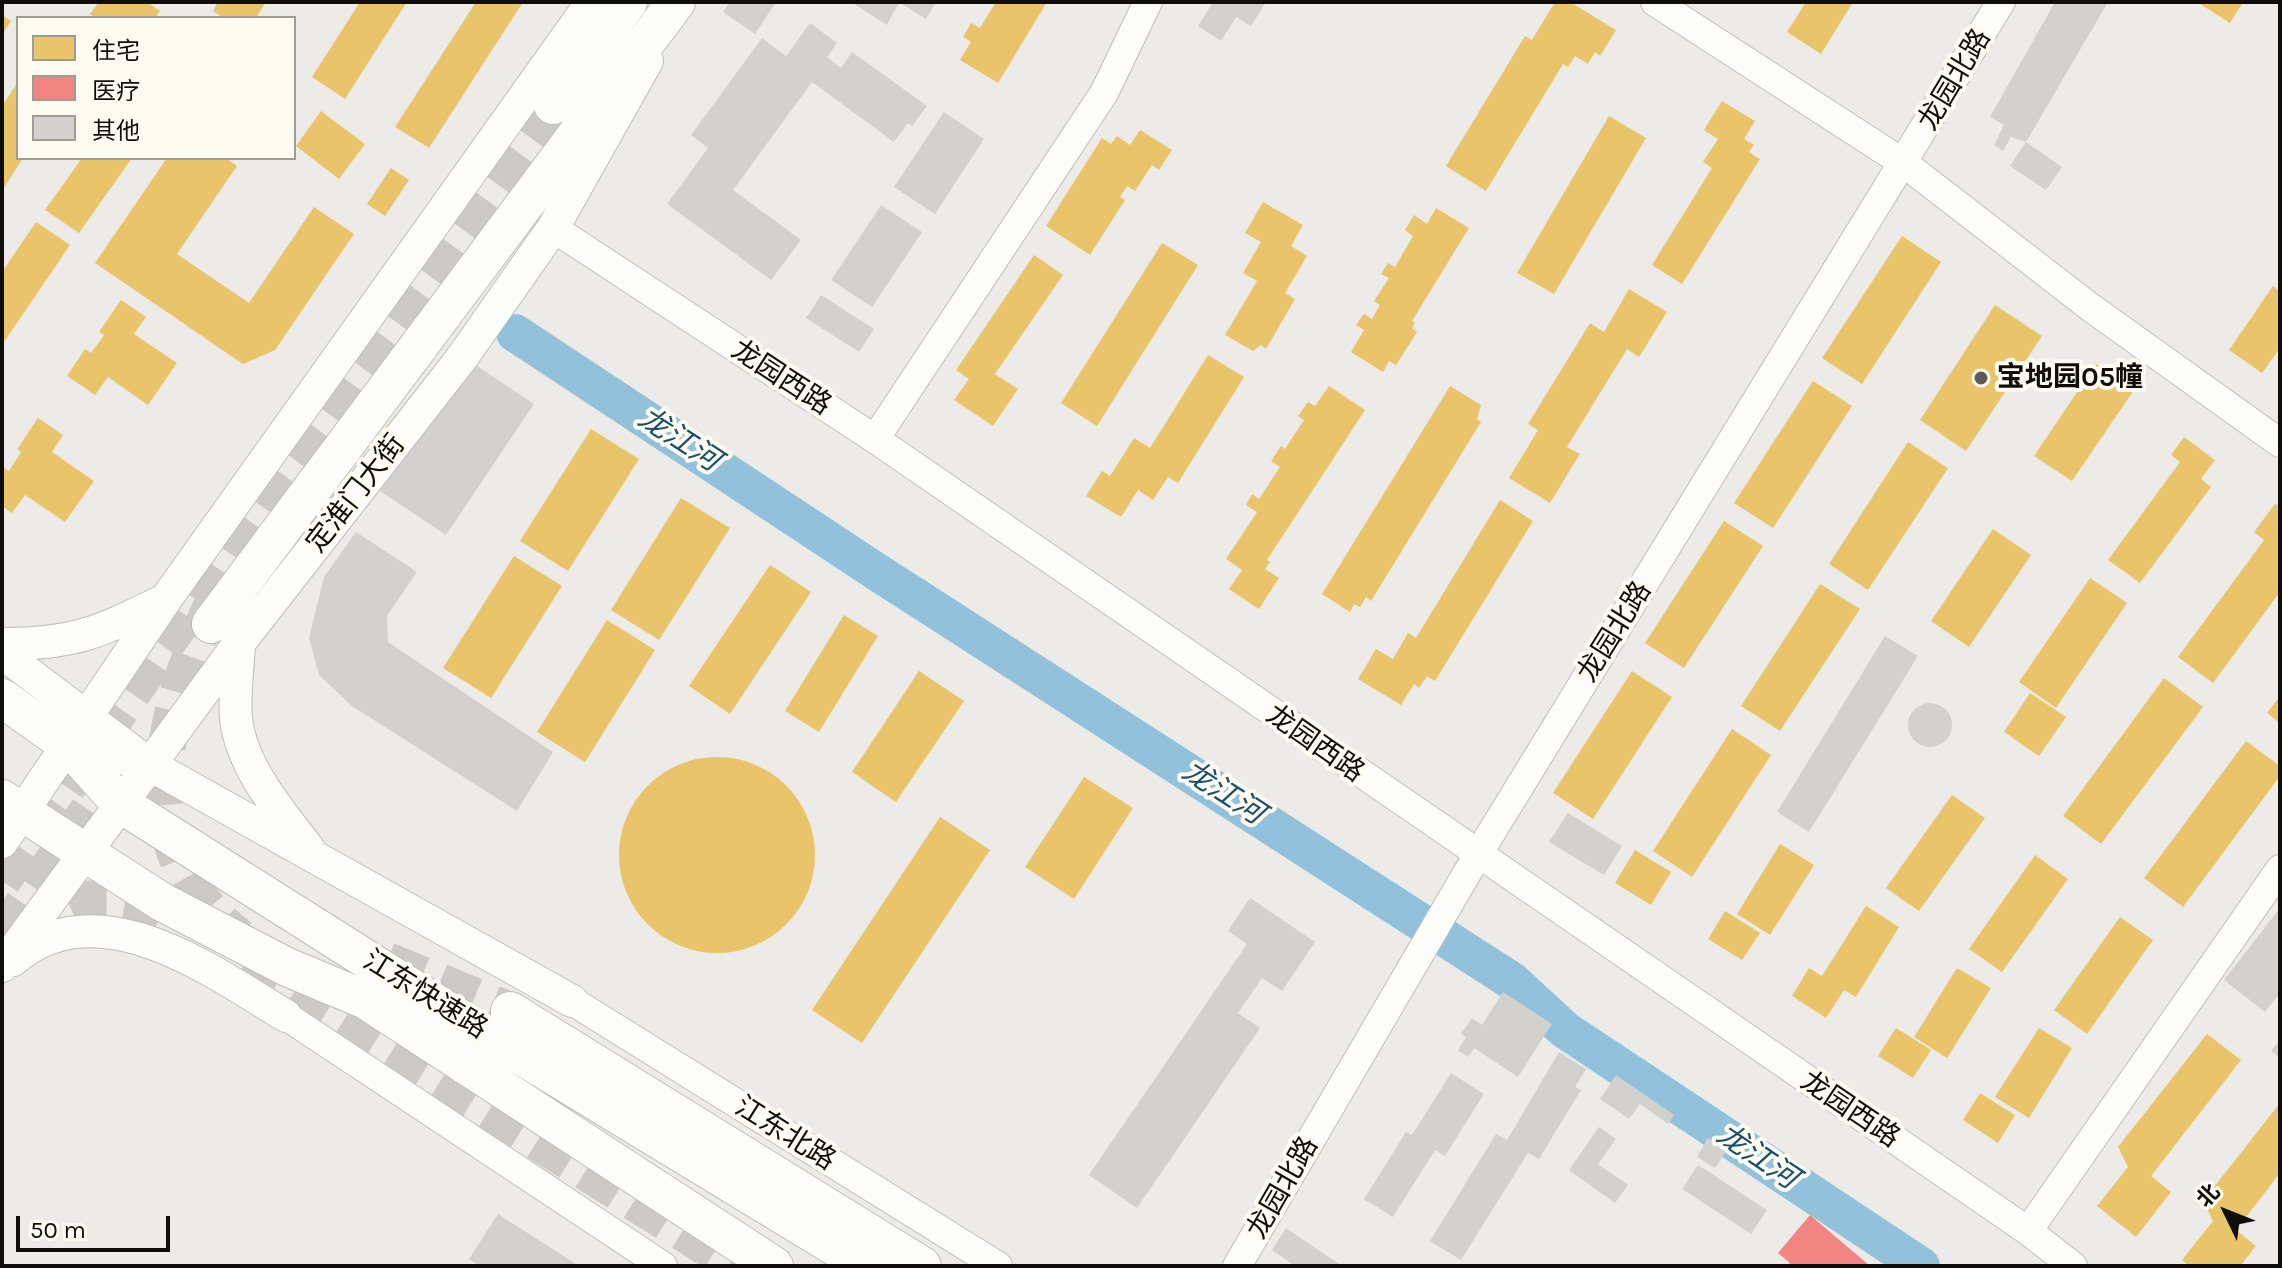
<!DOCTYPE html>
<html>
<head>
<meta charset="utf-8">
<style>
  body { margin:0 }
  #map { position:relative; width:2282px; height:1268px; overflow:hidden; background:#ecebe7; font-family:Karla,"Noto Sans SC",sans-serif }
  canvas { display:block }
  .frame { position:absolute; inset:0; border:4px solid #0f0e0b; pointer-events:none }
  .legend { position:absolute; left:16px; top:16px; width:280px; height:144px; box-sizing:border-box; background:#fcfaf1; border:2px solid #9d9c95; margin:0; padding:10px 14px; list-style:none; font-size:24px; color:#0f0e0b }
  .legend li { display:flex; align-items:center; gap:16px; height:40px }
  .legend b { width:40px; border:2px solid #9d9c95 }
  .north { position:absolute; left:2186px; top:1172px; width:80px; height:80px; -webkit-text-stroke:6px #fcfaf1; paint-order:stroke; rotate:313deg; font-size:22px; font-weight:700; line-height:32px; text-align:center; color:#0f0e0b }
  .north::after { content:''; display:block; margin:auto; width:28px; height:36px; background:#0f0e0b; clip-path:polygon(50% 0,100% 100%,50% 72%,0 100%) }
  .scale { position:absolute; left:16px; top:1216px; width:154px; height:36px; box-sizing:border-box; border:4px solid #0f0e0b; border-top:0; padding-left:10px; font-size:24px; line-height:28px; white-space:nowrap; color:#0f0e0b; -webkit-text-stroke:6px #fcfaf1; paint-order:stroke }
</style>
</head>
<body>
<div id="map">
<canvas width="2282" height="1268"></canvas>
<div class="frame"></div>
<ul class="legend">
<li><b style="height:22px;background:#e9c46a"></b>住宅</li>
<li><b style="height:22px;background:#f28482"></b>医疗</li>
<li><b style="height:22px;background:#d2d1ce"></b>其他</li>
</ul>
<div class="north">北</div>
<div class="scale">50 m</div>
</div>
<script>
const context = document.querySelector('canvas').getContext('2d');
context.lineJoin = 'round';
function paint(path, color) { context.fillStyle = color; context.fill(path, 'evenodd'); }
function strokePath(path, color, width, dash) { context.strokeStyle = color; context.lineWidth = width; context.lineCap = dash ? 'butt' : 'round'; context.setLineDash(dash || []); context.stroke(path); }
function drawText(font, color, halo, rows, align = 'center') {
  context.font = font + ' Karla,"Noto Sans SC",sans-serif'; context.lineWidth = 8; context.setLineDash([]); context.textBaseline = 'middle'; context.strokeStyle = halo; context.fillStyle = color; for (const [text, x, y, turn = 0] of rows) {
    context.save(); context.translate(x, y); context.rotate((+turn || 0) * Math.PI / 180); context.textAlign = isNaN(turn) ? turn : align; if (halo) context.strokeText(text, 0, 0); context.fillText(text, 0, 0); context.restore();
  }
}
paint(new Path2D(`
  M99,2H147L160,11L155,18H95L90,14Z
  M218,2H266L256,18H224L213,11Z
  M360,2H407L345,99L312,77Z
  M476,2H523L429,148L395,127Z
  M996,2H1047L998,83L960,60L971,42L963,37L971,23L980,28Z
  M1555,2H1570L1616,30L1600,56L1595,52L1588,64L1575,56L1568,67L1563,64L1486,191L1446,166L1525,36L1532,40Z
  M1806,2H1853L1821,54L1787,32Z
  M2197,2H2243L2230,23Z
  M2,15L11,21L2,35Z
  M18,82V158H23L2,191V106Z
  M1722,101L1755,121L1744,139L1754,145L1749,152L1760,159L1682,284L1652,265L1712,168L1703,162L1718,139L1704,130Z
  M321,111L365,144L339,179L296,146Z
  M1609,116L1646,138L1554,294L1517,273Z
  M1140,130L1172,150L1159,170L1152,165L1135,191L1127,186L1120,197L1125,200L1090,255L1046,226L1102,138L1111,144L1117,136L1130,145Z
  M82,158H132L79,233L45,210Z
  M167,158H226L237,166L177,254L249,303L314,207L354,234L275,350L243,364L95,263Z
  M391,168L409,180L385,216L367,204Z
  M1263,202L1303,225L1291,246L1307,256L1285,293L1295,299L1266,349L1261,345L1253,351L1225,335L1257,281L1243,273L1261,242L1245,233Z
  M1436,208L1469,228L1412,321L1415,323L1412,328L1417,332L1396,365L1389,361L1383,372L1351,352L1364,330L1356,325L1364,314L1372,319L1380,305L1374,301L1389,278L1381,274L1388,263L1395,267L1413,236L1405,230L1414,215L1427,224Z
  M36,222L70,245L2,345V272Z
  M1902,236L1941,262L1862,384L1822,358Z
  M1162,243L1198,265L1097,426L1061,403Z
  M1034,255L1063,275L995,374L1018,389L993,426L954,400L969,379L956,370Z
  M2273,286L2280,291V348L2262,373L2229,350Z
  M1629,289L1667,312L1639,357L1627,349L1567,447L1580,454L1550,503L1509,478L1538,430L1528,424L1590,323L1604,332Z
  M121,300L146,317L134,334L177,363L148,405L108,377L95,395L67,376L85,349L91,353L104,335L99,332Z
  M1995,305L2042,336L1966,451L1920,420Z
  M1208,355L1244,377L1178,483L1168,477L1153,500L1138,490L1121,517L1086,496L1102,471L1110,476L1134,438L1150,448Z
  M2096,364L2134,390L2072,481L2034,456Z
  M1813,381L1852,406L1773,528L1734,503Z
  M1329,386L1365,410L1267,560L1270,562L1265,569L1279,578L1259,609L1229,589L1242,570L1226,559L1257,512L1246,505L1252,494L1259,499L1280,467L1271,461L1281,446L1285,449L1304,420L1298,416L1308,402L1315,406Z
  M1450,386L1481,405L1477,419L1481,422L1371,601L1366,597L1360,607L1354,604L1350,612L1322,594Z
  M38,418L63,435L52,452L94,481L65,522L25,495L12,513L2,506V467L9,471L21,452L17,449Z
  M591,429L639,459L568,571L520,541Z
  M2184,437L2215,460L2201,479L2211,487L2140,583L2108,560L2180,462L2171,455Z
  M1908,442L1948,468L1868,590L1829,564Z
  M681,498L730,528L659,640L611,610Z
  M1500,500L1533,521L1435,681L1427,676L1419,688L1414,684L1401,705L1358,679L1376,649L1393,659L1408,633L1416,638Z
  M2275,504L2280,507V592L2213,683L2178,657L2264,540L2254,532Z
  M1724,521L1763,546L1684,668L1645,643Z
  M1993,529L2031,555L1969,647L1931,621Z
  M514,556L562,586L491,698L443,668Z
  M770,565L811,592L730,714L689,686Z
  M2090,578L2127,603L2056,708L2019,682Z
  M1820,584L1860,609L1780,731L1741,706Z
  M844,615L878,636L819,732L785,711Z
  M607,620L655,650L585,762L537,732Z
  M919,671L964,701L896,802L852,772Z
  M1632,671L1672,697L1593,819L1553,793Z
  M2164,678L2203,707L2101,844L2063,816Z
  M2030,693L2066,717L2039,756L2004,732Z
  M2280,696V723L2267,713Z
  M1732,729L1771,755L1692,877L1653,851Z
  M2246,741L2280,766V776L2183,907L2144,878Z
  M619 855a98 98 0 1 1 196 0a98 98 0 1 1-196 0Z
  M1084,777L1133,808L1074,899L1025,867Z
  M1952,795L1985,818L1919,911L1886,888Z
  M940,817L990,850L862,1043L812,1010Z
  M1780,844L1814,865L1770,935L1737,914Z
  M1635,850L1671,872L1651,905L1615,883Z
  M2035,855L2068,879L2002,972L1969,949Z
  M1866,906L1899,927L1856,997L1844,990L1826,1018L1792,996L1809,968L1822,976Z
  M1725,911L1760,933L1742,960L1708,939Z
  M2120,917L2153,940L2087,1034L2054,1010Z
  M1957,968L1991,988L1947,1058L1914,1037Z
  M1896,1028L1931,1050L1913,1078L1878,1056Z
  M2039,1028L2072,1048L2029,1118L1995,1097Z
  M2207,1034L2241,1060L2151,1176L2171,1192L2136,1237L2097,1206L2128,1167L2118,1147Z
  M1980,1093L2015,1115L1998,1143L1963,1120Z
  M2280,1103V1173L2236,1230L2256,1246L2240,1266H2189L2182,1260L2213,1221L2203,1201Z`), '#e9c46a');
paint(new Path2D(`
  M1810,1215L1870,1266H1787L1790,1263L1778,1253Z`), '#f28482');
strokePath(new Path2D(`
  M515,333L877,572L1512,981L1565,1030L1921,1266`), '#92c2db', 38);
paint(new Path2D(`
  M730,2H776L755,34L723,12Z
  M851,2H899L887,25Z
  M899,2H936L926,19Z
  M1213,2H1266L1251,26L1236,17L1221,41L1198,26Z
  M2055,2H2108L2026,142L2011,137L2003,151L1994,145L2004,125L1990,117Z
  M810,23L837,43L827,57L841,68L852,52L927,106L912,126L908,123L894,142L812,82L733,190L801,240L771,280L667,204L708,148L691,135L762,38L786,56Z
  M944,112L984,139L935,214L894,187Z
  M2026,142L2062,167L2046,190L2010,166Z
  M881,205L922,232L872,307L831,280Z
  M821,295L874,329L859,352L806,318Z
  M468,360L534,404L446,535L380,491Z
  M356,532L417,572L387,616L388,642L553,752L517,811L352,706L319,675L309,638L324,577Z
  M1885,636L1918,656L1809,832L1777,812Z
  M1908 725a22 22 0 1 1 44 0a22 22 0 1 1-44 0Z
  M1568,813L1622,846L1604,875L1549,842Z
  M1250,898L1315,942L1282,991L1262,978L1238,1013L1260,1028L1137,1208L1089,1175L1247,944L1228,931Z
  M2280,908V993L2265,1012L2224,980Z
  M1503,992L1552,1024L1518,1077L1474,1048L1468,1057L1458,1050L1466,1037L1461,1034L1472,1018L1482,1025Z
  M2280,1040V1058L2271,1051Z
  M1559,1052L1586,1069L1575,1087L1581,1090L1539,1159L1528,1153L1461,1260L1430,1241L1496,1134L1507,1140Z
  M1451,1073L1484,1094L1445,1156L1435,1150L1393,1217L1364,1199L1406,1132L1412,1135Z
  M1616,1075L1674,1115L1668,1124L1640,1104L1629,1119L1600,1099Z
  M1599,1127L1616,1139L1598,1164L1628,1185L1615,1203L1569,1170Z
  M1708,1138L1727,1150L1715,1168L1697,1157Z
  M1698,1165L1767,1210L1751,1234L1682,1189Z
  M498,1214L579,1266H480L469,1259Z
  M1286,1228L1342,1266H1295L1272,1250Z`), '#d2d1ce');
strokePath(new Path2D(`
  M213,604C161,716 126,850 240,938
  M2,881L269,495L553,105
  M2,935L123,761
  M22,937C78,893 103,888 171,914
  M247,960L737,1266
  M387,961L510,1011`), '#cbcac6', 38, [38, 19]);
const secondary = new Path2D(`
  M1655,2L1905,164L2090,307L2280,443
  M553,228L875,439L2028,1231L2073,1266
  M875,439L1104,93L1148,2
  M572,1001L998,1266
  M286,1016L663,1266
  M2028,1231L2280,869
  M1237,1266L1477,856L2001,2`);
const primary = new Path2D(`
  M239,643C238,667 234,693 236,718C241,767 280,811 308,848
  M2,644C75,644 99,632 163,601
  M2,653L141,758
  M68,745L150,765L572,1001
  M2,842L166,599L592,2
  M13,960C98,887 210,970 286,1016
  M2,966L240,642L461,359L553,228L647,61`);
const highway = new Path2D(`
  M553,105L628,2
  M211,624L676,2
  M2,698L68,745L121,804L456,1016L867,1266
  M2,799L162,902L287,967L366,1000L774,1266
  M510,1011L922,1266`);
strokePath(secondary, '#bebdba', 30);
strokePath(primary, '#bebdba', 34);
strokePath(highway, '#bebdba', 40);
strokePath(secondary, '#fcfcfb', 28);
strokePath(primary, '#fcfcfb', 32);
strokePath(highway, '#fcfcfb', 38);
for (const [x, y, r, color] of [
  [1981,378,8,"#5c5b58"]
]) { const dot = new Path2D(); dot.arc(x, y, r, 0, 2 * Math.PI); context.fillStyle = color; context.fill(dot); strokePath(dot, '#fcfaf1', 3); }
drawText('28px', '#0f0e0b', '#fcfaf1', [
  ["龙园北路",1955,80,-59],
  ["龙园西路",781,378,33],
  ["定淮门大街",356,494,-52],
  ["龙园北路",1615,632,-58],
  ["龙园西路",1315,744,35],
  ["江东快速路",425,995,32],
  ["龙园西路",1850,1110,34],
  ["江东北路",785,1134,32],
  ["龙园北路",1283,1188,-60]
]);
drawText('bold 28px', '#0f0e0b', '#fcfaf1', [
  ["宝地园05幢",1997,378]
], 'left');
drawText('italic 30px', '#184f6a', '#fcfaf1', [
  ["龙江河",679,440,33],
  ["龙江河",1223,793,33],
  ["龙江河",1757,1157,34]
]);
</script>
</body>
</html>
